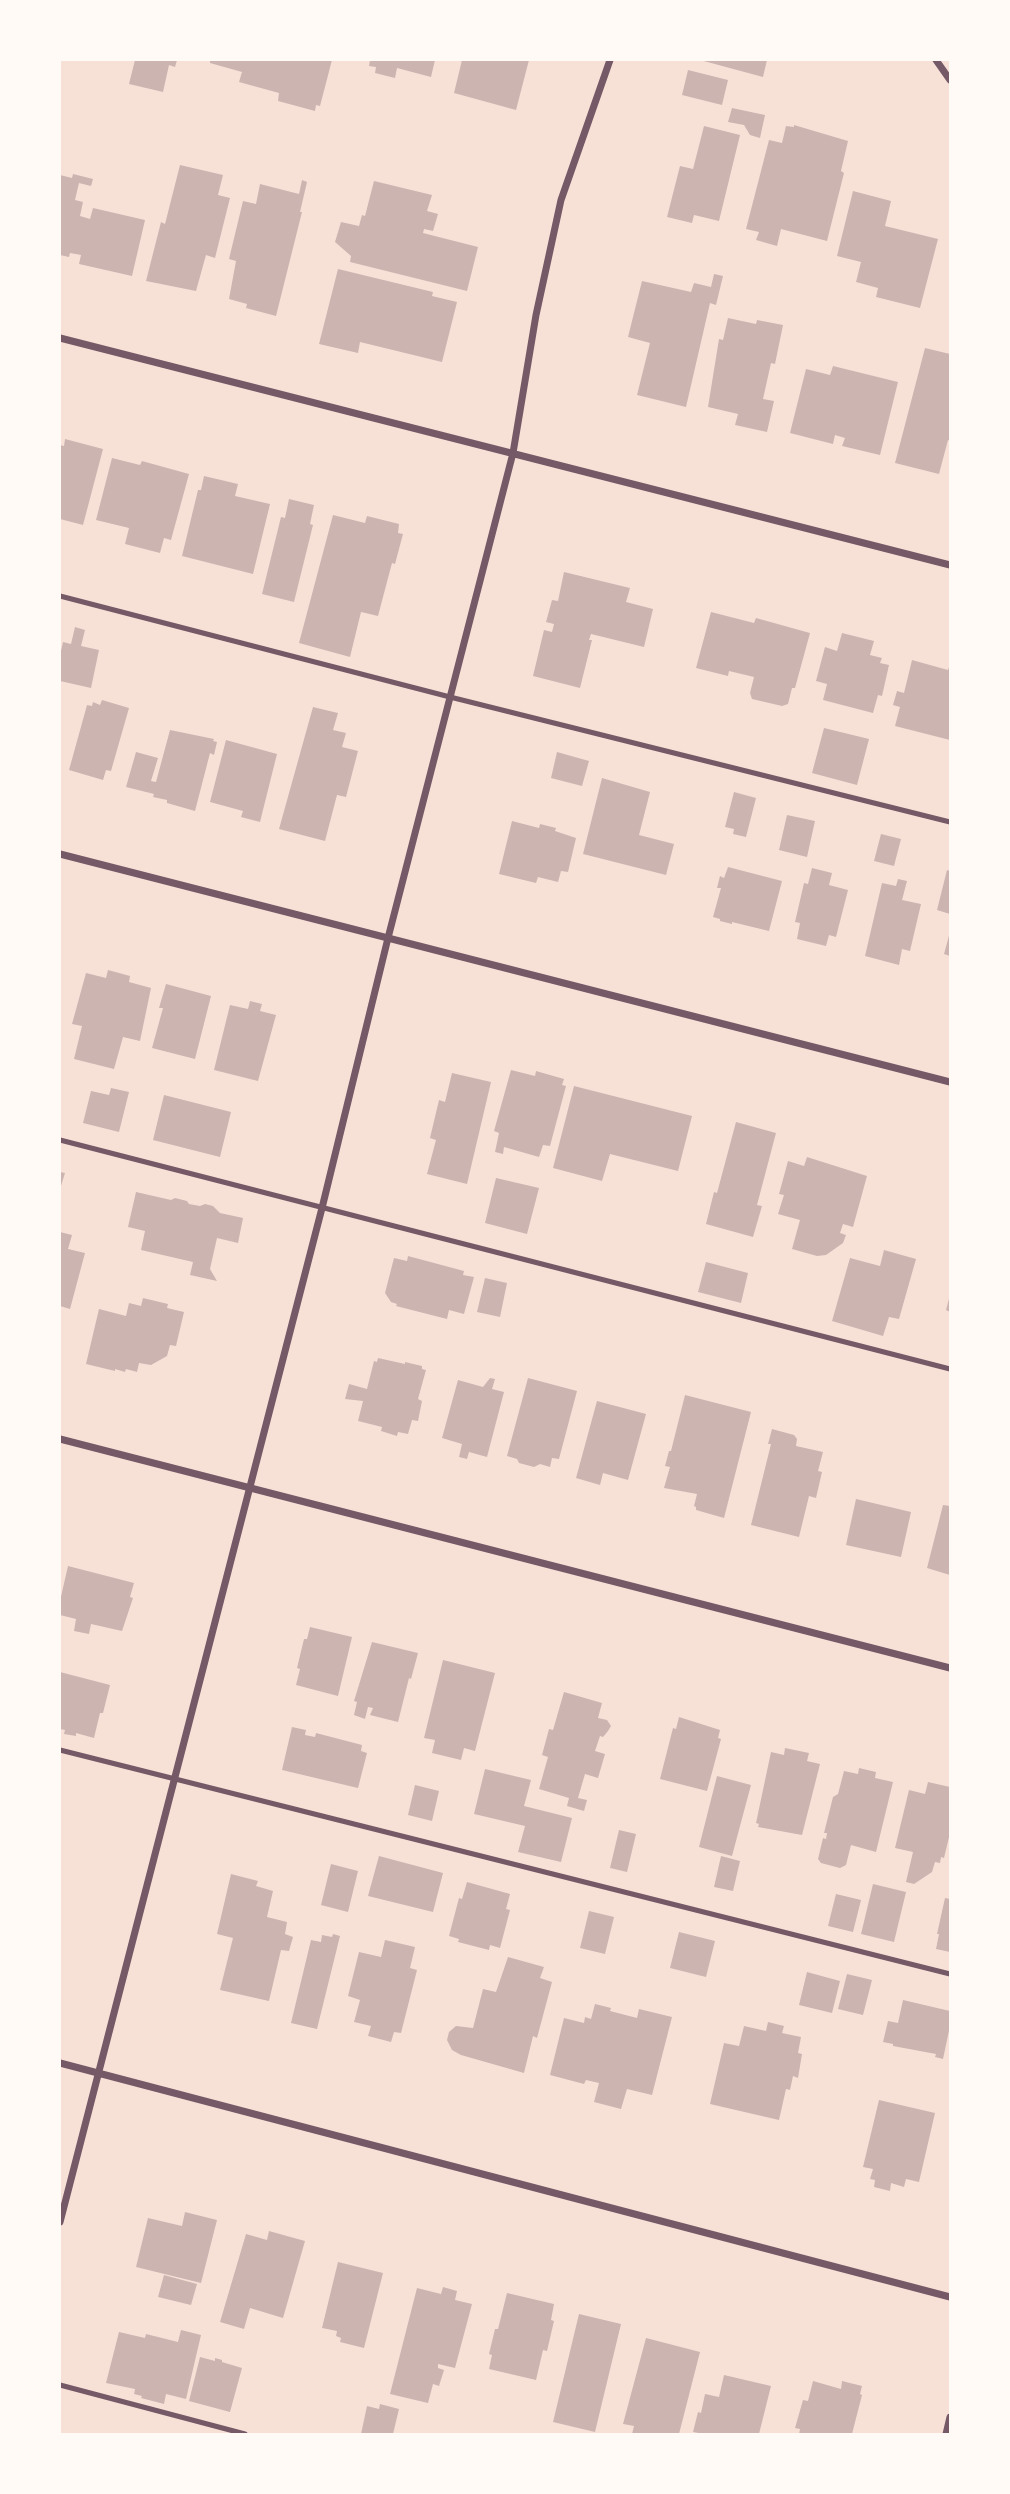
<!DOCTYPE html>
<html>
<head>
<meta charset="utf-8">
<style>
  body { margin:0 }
  #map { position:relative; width:1010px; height:2494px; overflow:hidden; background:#f7e1d7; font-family:Overpass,sans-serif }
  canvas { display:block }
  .frame { position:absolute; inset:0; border:61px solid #fffaf5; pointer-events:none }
</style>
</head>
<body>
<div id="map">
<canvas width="1010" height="2494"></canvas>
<div class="frame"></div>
</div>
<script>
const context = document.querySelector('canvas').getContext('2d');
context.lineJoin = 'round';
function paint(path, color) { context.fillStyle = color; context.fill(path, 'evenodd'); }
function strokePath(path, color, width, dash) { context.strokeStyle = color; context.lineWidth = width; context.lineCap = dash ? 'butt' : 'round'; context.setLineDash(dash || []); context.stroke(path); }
paint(new Path2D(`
  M135,60H177L175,67L169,65L163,92L129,84Z
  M210,60H332L320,106L316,105L315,111L278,101L279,93L239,82L242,72L210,63Z
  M370,60H435L431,77L397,68L395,78L375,73L376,67L369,66Z
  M462,60H529L516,110L454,93Z
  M700,60H767L763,77Z
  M688,70L728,80L722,105L682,95Z
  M732,108L765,115L760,138L750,135L744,125L728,122Z
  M794,125L848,141L841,171L844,173L827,241L781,229L777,246L756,240L759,232L746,229L769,140L782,143L786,126L794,127Z
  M704,126L740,135L719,221L694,215L692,223L667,217L680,166L693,169Z
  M180,165L223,175L218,195L230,198L215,258L206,255L196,291L146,281L161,222L165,224Z
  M73,174L93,179L91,186L79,183L75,200L83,202L80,216L90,219L93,208L145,220L132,276L79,264L81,255L70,253L69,257L60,255V175L72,178Z
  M302,180L307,182L300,212H302L276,316L246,308L247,304L229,299L236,261L229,259L243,201L256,204L260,184L299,194Z
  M374,181L432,195L427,211L438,214L433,231L424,229L423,233L478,247L467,291L350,262L351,256L335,242L341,222L359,226L362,215L365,216Z
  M853,191L891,201L885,226L938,239L920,308L876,297L878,288L856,282L861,262L837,256Z
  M338,269L433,292L432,296L457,302L442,362L360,342L358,353L319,344Z
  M714,274L723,276L716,305L710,303L686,407L637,395L650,343L628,337L642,281L691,292L694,283L711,287Z
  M728,318L756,324L757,320L783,325L775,364L771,363L763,399L774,401L767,432L735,425L738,414L708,407L719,339L723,340Z
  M925,348L950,354V441L948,440L939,474L895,463Z
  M833,366L898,382L880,455L842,446L845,438L835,435L833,444L790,433L806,369L830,375Z
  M65,439L103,449L83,525L60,519V445L64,446Z
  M112,458L140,465L142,461L189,474L171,540L164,538L160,553L125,544L129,528L96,520Z
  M204,476L238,484L235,496L270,504L253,574L182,556L198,490H201Z
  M289,499L314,505L310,524L313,525L294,602L262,594L281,517L285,518Z
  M333,515L365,523L367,516L399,524L398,533L403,534L395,564L392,563L378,616L361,612L350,657L299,643Z
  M564,572L630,588L626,602L653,609L644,647L591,634L589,640H592L580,688L533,676L544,630L552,632L554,624L546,622L552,600L558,601Z
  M711,612L754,623L756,618L810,633L795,688H792L788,704L782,706L752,699L750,693L754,677L729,671L728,676L696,668Z
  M75,627L85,630L81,646L99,650L91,688L60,681V655L63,642L71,644Z
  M842,633L874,641L870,655L882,658L880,663L889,665L882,696L878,695L873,713L823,700L827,684L816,681L825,647L837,651Z
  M912,660L948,670L950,664V740L895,726L900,707L893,705L897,691L904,693Z
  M102,700L129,708L111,771L106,770L103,780L69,770L87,705L92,706L93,702L100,705Z
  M313,707L338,713L333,730L346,733L342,747L358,751L346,797L337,795L325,841L279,829Z
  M824,728L869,739L857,785L812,773Z
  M170,730L214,739L213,741L217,742L214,755L210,753L195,811L167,803V800L153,797L154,794L126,787L136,752L158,758L151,781L156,782Z
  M226,740L277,754L260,822L241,817L243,811L210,802Z
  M557,752L589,761L582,786L551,778Z
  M602,778L650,792L639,835L674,844L666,875L583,854Z
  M734,792L756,798L746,837L733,834L734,829L725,827Z
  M787,815L815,821L807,857L779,850Z
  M512,821L539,828L540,824L556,828L555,831L576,838L568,872L561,871L558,882L538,877L536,883L499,874Z
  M881,834L901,839L894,866L874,861Z
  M728,867L782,881L769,931L732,922V924L720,921V919L713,917L721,888H717L720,876L724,878Z
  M812,868L832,873L829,885L848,890L836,937L829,935L826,946L797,939L800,923L795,922L804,883L808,884Z
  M947,870L950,871V914L937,910Z
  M898,879L907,881L902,900L921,904L910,951L902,949L899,965L865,956L882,883L896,886Z
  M950,932V956L944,954Z
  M108,970L130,976L129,982L151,988L140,1041L123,1037L114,1069L74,1059L82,1026L72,1024L86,973L106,978Z
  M166,984L211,996L195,1059L152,1048L163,1008H159Z
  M250,1001L262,1004L260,1011L276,1015L258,1081L214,1070L230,1005L248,1009Z
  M511,1070L535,1076L536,1071L564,1079L562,1085L566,1086L550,1146L543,1145L539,1157L504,1147L503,1154L495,1152L499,1133L494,1131Z
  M452,1073L491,1082L467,1184L427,1174L436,1140L430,1138L439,1100L445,1102Z
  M574,1086L692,1116L678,1171L610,1154L602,1181L553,1168Z
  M111,1088L129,1092L119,1132L83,1123L91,1091L109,1095Z
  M164,1095L231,1112L220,1157L153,1140Z
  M736,1122L776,1133L757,1205L762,1206L753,1237L706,1224L714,1192L717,1193Z
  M807,1157L867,1176L853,1227L843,1224L840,1233L846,1235L843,1243L826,1255L817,1256L792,1249L800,1220L778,1214L784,1195L779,1194L788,1161L804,1166Z
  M60,1172L65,1173L60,1189Z
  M496,1178L539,1188L527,1234L485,1223Z
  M136,1192L171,1200L175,1198L187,1201L189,1204L200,1206L205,1204L213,1206L220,1213L243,1218L238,1243L217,1238L210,1269L217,1281L190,1275L193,1262L141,1250L145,1231L128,1227Z
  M60,1232L72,1235L68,1249L85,1253L70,1309L60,1306Z
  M884,1250L916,1259L899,1319L889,1317L883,1336L832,1321L850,1258L880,1266Z
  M408,1256L464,1271L463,1275L474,1277L464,1314L449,1310L447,1319L396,1306L397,1304L391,1302L385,1293L394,1258L407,1261Z
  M706,1262L748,1273L741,1303L698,1292Z
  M485,1278L507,1283L500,1317L477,1312Z
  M950,1295V1312L946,1310Z
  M143,1298L168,1304L167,1308L184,1312L176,1346L170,1345L167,1356L151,1365L139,1363L137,1372L126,1369L125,1372L115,1369V1371L86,1364L99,1309L126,1316L129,1303L141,1306Z
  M378,1358L405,1364V1362L422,1366V1369L426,1370L418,1399L422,1401L418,1421L412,1420L408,1434L398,1432L397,1436L381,1431L382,1427L358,1421L363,1401L345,1399L349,1384L367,1389L374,1361L377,1362Z
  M490,1378L495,1379L492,1389L504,1392L487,1457L469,1452L467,1459L459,1457L462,1444L442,1438L458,1380L483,1387Z
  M528,1378L577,1391L559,1459L552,1458L550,1467L540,1464L534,1467L519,1463L517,1459L507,1456Z
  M685,1395L751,1412L724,1518L696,1510V1507L694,1506L697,1494L664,1488L670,1467L665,1466L669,1451H671Z
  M597,1401L646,1414L628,1480L603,1473L600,1485L576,1478Z
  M772,1429L794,1435L797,1439L796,1446L823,1452L818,1471L822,1472L816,1498L809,1496L799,1537L751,1525L771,1444H768Z
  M856,1499L911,1512L901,1557L846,1545Z
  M943,1505L950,1506V1575L927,1568Z
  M68,1566L134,1583L130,1597L133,1598L122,1631L91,1624L89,1634L74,1631L76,1619L60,1615V1601Z
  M310,1627L352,1637L338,1696L296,1685L300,1669L297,1668L304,1639H307Z
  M372,1642L418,1653L411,1679L409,1678L398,1722L370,1715L373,1708L368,1707L365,1719L354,1715L357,1702L354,1701Z
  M443,1660L495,1673L475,1751L464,1748L461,1760L432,1753L435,1740L424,1738Z
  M60,1672L110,1685L103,1713H100L94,1738L76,1733V1736L64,1734L65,1730L60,1729Z
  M564,1692L602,1703L598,1718L607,1720L611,1726L608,1731L603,1737L600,1736L595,1751L605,1754L598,1778L585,1774L578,1798L587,1800L584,1811L567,1806L569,1798L539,1789L548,1757L542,1755L549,1729L553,1730Z
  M679,1717L720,1730L718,1738L721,1739L707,1791L660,1779L673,1728L676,1729Z
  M292,1727L306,1730L305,1735L315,1737L316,1733L362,1745L361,1751L367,1753L358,1788L282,1770Z
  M785,1748L809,1753L807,1761L820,1764L802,1835L758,1827L759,1824L756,1823L771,1752L784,1755Z
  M859,1768L876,1772L875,1778L893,1782L876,1852L851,1845L846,1865L840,1868L821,1863L818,1859L823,1838L826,1839L827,1833H824L833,1797L838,1794L844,1771L858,1774Z
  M485,1769L531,1780L524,1806L572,1818L561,1862L518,1852L525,1826L474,1814Z
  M717,1776L751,1785L732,1856L699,1847Z
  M928,1782L950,1787V1833L944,1858L941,1857L940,1863L935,1862L932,1872L914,1884L906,1882L913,1852L895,1848L909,1790L925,1794Z
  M415,1785L439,1791L432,1821L408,1815Z
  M619,1830L636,1834L627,1872L610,1868Z
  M379,1856L443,1873L433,1912L368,1896Z
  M721,1856L740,1861L733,1891L714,1887Z
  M331,1864L358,1871L348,1912L321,1905Z
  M231,1874L258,1881L256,1886L273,1891L267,1917L287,1922L285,1934L293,1937L289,1951L281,1950L269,2001L220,1990L233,1938L217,1934Z
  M467,1882L510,1894L506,1909L510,1910L500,1948L490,1945L489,1950L458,1942L459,1939L449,1936L459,1898L462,1899Z
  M873,1884L906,1892L894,1942L861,1934Z
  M836,1894L861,1900L853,1932L828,1926Z
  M945,1898L950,1899V1952L936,1949L939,1934H937Z
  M589,1911L614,1917L605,1954L580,1948Z
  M679,1932L715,1941L706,1977L670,1968Z
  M333,1934L340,1936L317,2029L291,2023L311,1940L321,1942L322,1935L332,1937Z
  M385,1940L415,1947L410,1968L417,1970L401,2033L394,2032L391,2042L368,2036L371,2026L354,2022L360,2000L348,1996L359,1952L381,1957Z
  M508,1957L544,1967L540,1978L552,1982L537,2038L533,2036L524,2073L461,2055L452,2050L447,2040L449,2032L456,2026L473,2028L483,1989L496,1992Z
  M807,1972L840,1981L832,2013L799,2005Z
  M847,1974L872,1980L863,2015L838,2009Z
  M903,2000L950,2011V2026L943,2059L935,2057L936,2054L893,2046V2044L883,2042L888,2021L898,2023Z
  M595,2004L611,2008L610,2011L637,2018L639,2009L672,2017L652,2095L627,2089L621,2109L594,2102L599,2083L586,2080L584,2084L550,2075L564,2018L584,2023L585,2017L591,2019Z
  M768,2022L784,2026L782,2033L801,2037L798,2053L802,2054L798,2078L793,2076L790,2090L786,2089L779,2120L710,2104L724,2043L739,2046L744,2026L766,2031Z
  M879,2100L935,2113L919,2182L906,2179L904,2187L891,2183L890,2191L874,2187L875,2180L870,2179L873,2169L863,2167Z
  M185,2212L217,2220L201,2283L136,2267L148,2218L182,2226Z
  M269,2231L305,2241L283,2318L250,2308L244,2329L220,2322L246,2234L267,2240Z
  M338,2262L383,2273L364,2348L340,2342L341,2338L336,2336L337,2331L322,2328Z
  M164,2275L197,2284L191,2305L158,2297Z
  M443,2287L457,2291L455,2300L472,2304L455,2368L438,2364V2368L444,2370L439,2386L433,2384L428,2403L390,2394L417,2288L441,2294Z
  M507,2293L554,2304L551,2320L554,2321L547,2351L543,2350L536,2380L489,2369L492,2355L489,2354L495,2329H498Z
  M579,2314L621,2324L595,2432L553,2422Z
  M181,2330L201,2335L186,2399L166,2394L164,2404L141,2398L142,2396L134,2394L135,2389L106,2383L119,2332L145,2338L146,2334L178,2342Z
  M646,2338L700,2352L679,2434H632L634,2426L623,2424Z
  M200,2357L215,2361V2358L222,2360V2362L242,2368L230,2412L189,2401Z
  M724,2375L771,2386L759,2434H704L693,2432L698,2412L701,2413L705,2394L719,2397Z
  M813,2381L841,2389L842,2381L862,2386L860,2394L862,2395L852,2434H799L800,2429L795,2428L803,2400L808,2401Z
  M380,2404L399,2409L393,2434H361L367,2406L379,2409Z`), '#ccb4b1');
strokePath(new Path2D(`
  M60,596L450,697L950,822
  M60,1140L950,1369
  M60,1750L950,1974
  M60,2385L245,2434`), '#755966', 5);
strokePath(new Path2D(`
  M936,60L950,80
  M60,338L950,565
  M60,854L950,1082
  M60,1439L950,1668
  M60,2063L950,2297
  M60,2222L322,1208L388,938L513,453L536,315L561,200L610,60
  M946,2434L950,2417`), '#755966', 7);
</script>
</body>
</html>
